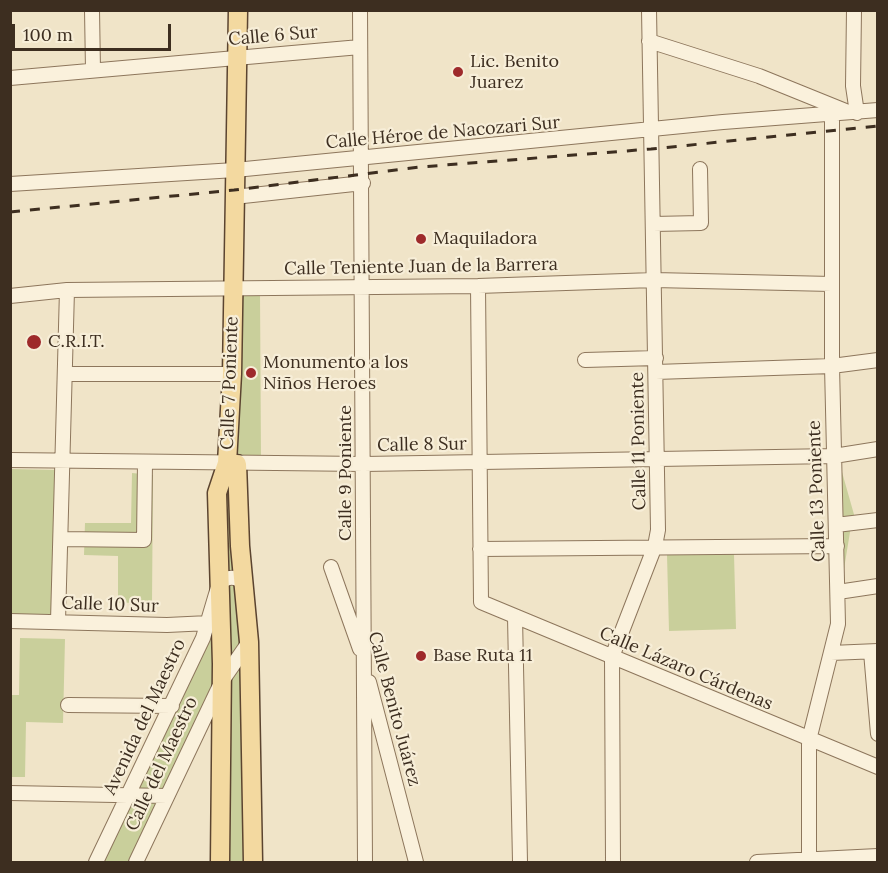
<!DOCTYPE html>
<html>
<head>
<meta charset="utf-8">
<style>
  body { margin:0 }
  #map { position:relative; width:888px; height:873px; overflow:hidden; background:#f0e4c8; font-family:Lora,serif }
  canvas { display:block }
  .frame { position:absolute; inset:0; border:12px solid #3d2e20; pointer-events:none }
  .scale { position:absolute; left:12px; top:24px; width:159px; height:27px; box-sizing:border-box; border:3px solid #3d2e20; border-top:0; padding-left:8px; font-size:18px; line-height:21px; white-space:nowrap; color:#3d2e20; -webkit-text-stroke:4px #f7eed8; paint-order:stroke }
</style>
</head>
<body>
<div id="map">
<canvas width="888" height="873"></canvas>
<div class="frame"></div>
<div class="scale">100 m</div>
</div>
<script>
const context = document.querySelector('canvas').getContext('2d');
context.lineJoin = 'round';
function paint(path, color) { context.fillStyle = color; context.fill(path, 'evenodd'); }
function strokePath(path, color, width, dash) { context.strokeStyle = color; context.lineWidth = width; context.lineCap = dash ? 'butt' : 'round'; context.setLineDash(dash || []); context.stroke(path); }
function drawText(font, color, halo, rows, align = 'center') {
  context.font = font + ' Lora,serif'; context.lineWidth = 4.5; context.setLineDash([]); context.textBaseline = 'middle'; context.strokeStyle = halo; context.fillStyle = color; for (const [text, x, y, turn = 0] of rows) {
    context.save(); context.translate(x, y); context.rotate((+turn || 0) * Math.PI / 180); context.textAlign = isNaN(turn) ? turn : align; if (halo) context.strokeText(text, 0, 0); context.fillText(text, 0, 0); context.restore();
  }
}
paint(new Path2D(`
  M234,293H260L261,459L231,462Z
  M838,458L855,518L851,526L841,587Z
  M235,466L253,862H221L220,484Z
  M11,469L58,470L54,617L11,615Z
  M132,473L153,475L152,602L118,603V556L84,555L85,523H131Z
  M734,554L736,629L669,631L667,555Z
  M220,628L215,686L134,862H98L207,632Z
  M20,638L65,639L63,723L26,722L25,777H11V695H19Z`), '#c9cf9b');
const minor = new Path2D(`
  M92,10L93,70
  M360,10L365,862
  M854,10L853,86L857,113
  M649,41L759,76L848,112
  M10,78L360,47
  M10,184L235,170L723,122L878,110
  M234,197L363,183
  M653,224L701,223L700,169
  M478,286L481,602L878,767
  M10,296L67,290L478,286L654,280L832,284
  M585,360L656,358
  M656,372L832,366L878,360
  M66,374H232
  M10,460L364,464L834,456L878,449
  M836,525L878,520
  M61,539L144,540L145,463
  M480,549L837,546
  M331,567L360,649
  M838,592L878,586
  M515,617L520,862
  M10,621L167,625L209,623
  M58,621L67,290
  M871,652L878,734
  M831,653L878,651
  M369,682L416,862
  M68,705L172,706
  M10,793L167,796
  M96,862L203,638L219,584C229,575 234,577 245,582
  M136,862L222,681L249,642
  M613,862L612,657L655,546L658,530L649,10
  M757,862L878,856
  M809,862V740L838,624L832,366V115`);
const major = new Path2D(`
  M237,464L240,546L249,642L253,862
  M220,862L222,664L217,493L227,463L232,374L238,10`);
strokePath(minor, '#8d765c', 16);
strokePath(major, '#5b4430', 21);
strokePath(minor, '#faf1dc', 14);
strokePath(major, '#f3d9a0', 18);
strokePath(new Path2D(`
  M10,212L234,190L420,167L651,149L878,126`), '#3d2e20', 3, [10, 10]);
for (const [x, y, r, color] of [
  [458,72,6,"#9e2a2b"],
  [421,239,6,"#9e2a2b"],
  [34,342,8,"#9e2a2b"],
  [251,373,6,"#9e2a2b"],
  [421,656,6,"#9e2a2b"]
]) { const dot = new Path2D(); dot.arc(x, y, r, 0, 2 * Math.PI); context.fillStyle = color; context.fill(dot); strokePath(dot, '#f7eed8', 2); }
drawText('18px', '#3d2e20', '#f7eed8', [
  ["Calle 6 Sur",273,36,-5],
  ["Calle Héroe de Nacozari Sur",443,133,-5],
  ["Calle Teniente Juan de la Barrera",421,267,-1],
  ["Calle 7 Poniente",230,383,-88],
  ["Calle 11 Poniente",639,441,-91],
  ["Calle 8 Sur",422,445,-1],
  ["Calle 9 Poniente",346,473,-90],
  ["Calle 13 Poniente",817,491,-92],
  ["Calle 10 Sur",110,605,2],
  ["Calle Lázaro Cárdenas",686,669,23],
  ["Calle Benito Juárez",394,709,75],
  ["Avenida del Maestro",145,717,-65],
  ["Calle del Maestro",162,764,-65]
]);
drawText('18px', '#3d2e20', '#f7eed8', [
  ["Lic. Benito",470,62],
  ["Juarez",470,83],
  ["Maquiladora",433,239],
  ["C.R.I.T.",48,342],
  ["Monumento a los",263,363],
  ["Niños Heroes",263,384],
  ["Base Ruta 11",433,656]
], 'left');
</script>
</body>
</html>
